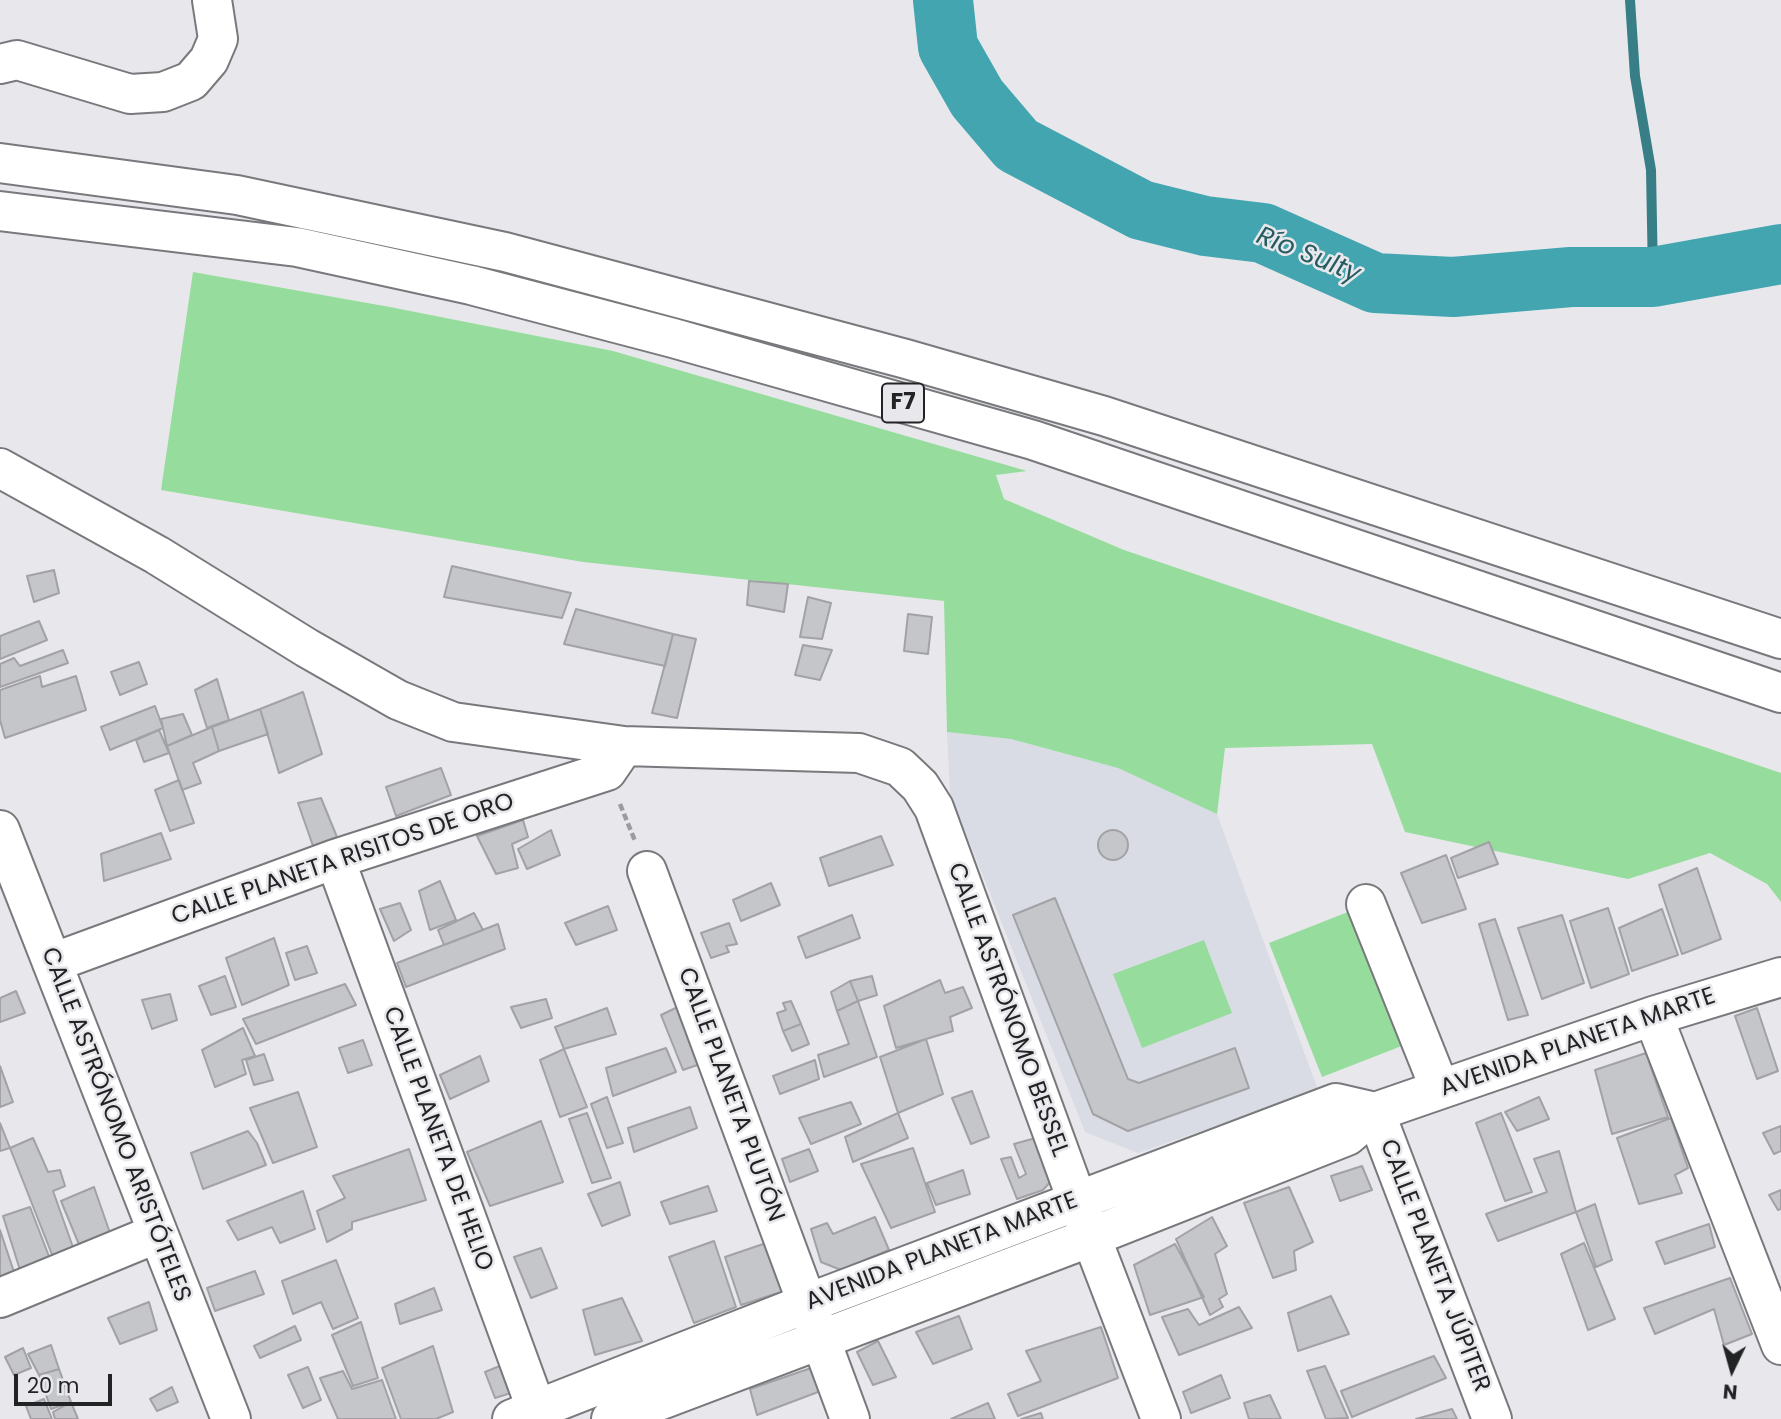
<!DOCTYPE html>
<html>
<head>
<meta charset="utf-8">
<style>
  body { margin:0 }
  #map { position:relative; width:1781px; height:1419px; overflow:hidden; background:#e8e8ec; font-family:Poppins,sans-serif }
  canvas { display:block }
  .north { position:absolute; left:1697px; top:1335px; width:70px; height:70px; -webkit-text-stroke:5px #e8e8ec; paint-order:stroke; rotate:185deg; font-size:19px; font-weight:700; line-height:28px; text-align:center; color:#222324 }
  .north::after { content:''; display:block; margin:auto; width:24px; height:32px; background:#222324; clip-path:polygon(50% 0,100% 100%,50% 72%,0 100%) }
  .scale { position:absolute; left:14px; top:1374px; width:98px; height:32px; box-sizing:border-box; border:4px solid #222324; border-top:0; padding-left:9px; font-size:21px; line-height:24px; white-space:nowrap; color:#222324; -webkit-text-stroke:5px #e8e8ec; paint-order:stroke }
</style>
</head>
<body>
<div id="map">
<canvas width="1781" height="1419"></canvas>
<div class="north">N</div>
<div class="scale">20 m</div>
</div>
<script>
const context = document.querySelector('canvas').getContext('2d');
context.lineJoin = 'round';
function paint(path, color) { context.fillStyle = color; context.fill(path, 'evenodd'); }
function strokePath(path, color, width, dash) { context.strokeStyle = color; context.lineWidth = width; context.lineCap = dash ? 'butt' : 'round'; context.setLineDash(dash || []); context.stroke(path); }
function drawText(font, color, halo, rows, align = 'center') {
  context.font = font + ' Poppins,sans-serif'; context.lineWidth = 5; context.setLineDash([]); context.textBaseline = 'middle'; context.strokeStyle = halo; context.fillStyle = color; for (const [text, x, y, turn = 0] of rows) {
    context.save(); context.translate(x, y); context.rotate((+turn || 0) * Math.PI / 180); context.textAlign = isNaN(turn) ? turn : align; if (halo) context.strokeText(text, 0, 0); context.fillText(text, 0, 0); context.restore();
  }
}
paint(new Path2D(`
  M947,732L1011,739L1118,768L1217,814L1318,1090L1138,1153L1085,1132L950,793Z`), '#d9dbe5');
paint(new Path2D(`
  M193,272L390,307L613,351L1027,471L996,475L1004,499L1124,550L1781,773V902L1767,884L1710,853L1628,879L1405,832L1372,744L1225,748L1217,814L1118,768L1011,739L947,732L944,601L583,562L161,490Z
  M1358,908L1412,1042L1322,1077L1269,943Z
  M1204,940L1232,1013L1142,1048L1113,974Z`), '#96dd9d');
strokePath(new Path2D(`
  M1630,0L1635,76L1651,170L1653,277`), '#387e86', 10);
strokePath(new Path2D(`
  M943,0L948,47L977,98L1017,145L1141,210L1205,226L1263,233L1375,283L1453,287L1571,277H1653L1781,254`), '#42a5b0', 60);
const building = new Path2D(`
  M452,566L571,593L562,618L444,597Z
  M54,570L59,593L34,602L27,576Z
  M749,581L788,584L784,612L747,605Z
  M808,597L831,603L822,639L800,637Z
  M576,609L673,634L665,666L564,644Z
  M908,614L932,617L928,654L904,651Z
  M39,621L47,640L0,659V636Z
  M673,634L696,639L677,718L652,713Z
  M803,645L832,650L820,680L795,675Z
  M63,650L68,663L0,687V664L14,658L20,666Z
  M139,662L147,684L120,695L111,672Z
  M40,676L42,687L76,676L86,710L5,738L0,720V690Z
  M217,679L229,720L207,728L195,690Z
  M303,692L322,754L279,773L260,709Z
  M155,706L163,728L110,750L101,727Z
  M260,709L268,734L219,751L212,727Z
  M183,714L192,735L167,746L161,719Z
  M212,727L219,751L193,763L201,783L182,790L167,746Z
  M159,730L169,753L144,762L136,740Z
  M441,768L451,795L396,816L386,787Z
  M179,780L194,823L170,831L155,790Z
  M321,798L337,837L313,846L298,803Z
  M523,820L528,837L512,844L518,868L496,874L477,836Z
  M1098 845a15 15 0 1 1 30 0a15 15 0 1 1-30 0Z
  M551,830L560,855L527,869L518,849Z
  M161,833L171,859L104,881L101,854Z
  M881,836L893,865L829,886L820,858Z
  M1489,842L1498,864L1458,878L1451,858Z
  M1446,855L1466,909L1422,923L1401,873Z
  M1697,868L1721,939L1682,954L1659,885Z
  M440,881L456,920L430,930L419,891Z
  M771,883L780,905L741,921L733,900Z
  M1055,898L1128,1079L1139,1083L1235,1048L1249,1088L1128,1131L1093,1114L1013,915Z
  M400,903L411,930L394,941L380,909Z
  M608,906L617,930L576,945L565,923Z
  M1608,908L1629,974L1591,988L1570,921Z
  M1662,909L1678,955L1632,971L1619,928Z
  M474,913L483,930L444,945L438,930Z
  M852,915L860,938L806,958L798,937Z
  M1562,915L1584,983L1542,999L1518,928Z
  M1495,919L1528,1015L1508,1020L1479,924Z
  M729,923L737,944L726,946L729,952L711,958L701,933Z
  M498,924L505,949L406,987L397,963Z
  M274,938L289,985L242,1005L226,958Z
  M307,946L317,973L295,980L286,953Z
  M225,976L236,1007L211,1015L199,986Z
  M872,976L877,995L858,1001L850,981Z
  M940,980L945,993L963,987L972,1008L950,1017L953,1031L896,1048L884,1006Z
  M850,981L858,1001L837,1011L831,992Z
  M345,984L356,1005L256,1044L243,1019Z
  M16,991L25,1013L0,1022V998Z
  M170,994L177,1020L152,1029L142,1000Z
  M546,999L552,1018L521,1028L511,1007Z
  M791,1001L801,1024L783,1031L777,1013L786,1010L783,1003Z
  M858,1001L877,1057L824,1077L818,1055L849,1044L837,1011Z
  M684,1004L703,1063L683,1070L661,1015Z
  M607,1008L616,1034L564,1049L555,1027Z
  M1757,1008L1778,1071L1757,1079L1735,1016Z
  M801,1024L809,1044L792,1051L783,1031Z
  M243,1028L255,1056L242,1060L246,1074L215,1087L202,1050Z
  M926,1039L943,1094L898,1113L880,1057Z
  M363,1040L372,1065L348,1073L339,1048Z
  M666,1048L676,1072L613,1096L606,1068Z
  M564,1049L587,1107L560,1117L540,1060Z
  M1646,1053L1668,1117L1612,1134L1595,1070Z
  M264,1054L273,1080L254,1085L246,1060Z
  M480,1056L489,1081L450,1099L440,1075Z
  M815,1060L819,1079L780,1094L773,1076Z
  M0,1066L13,1102L0,1107Z
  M972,1091L989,1137L971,1144L952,1098Z
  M298,1092L317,1147L273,1163L250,1108Z
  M607,1097L623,1143L607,1148L591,1104Z
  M1539,1097L1549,1119L1517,1131L1505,1112Z
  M851,1102L861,1124L811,1144L799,1118Z
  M690,1107L697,1128L634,1152L628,1128Z
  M587,1113L611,1178L592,1183L569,1119Z
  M898,1113L908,1138L853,1162L845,1137Z
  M1501,1113L1532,1192L1505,1201L1476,1123Z
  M1671,1118L1688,1168L1675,1175L1682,1193L1639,1204L1617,1138Z
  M541,1121L563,1182L490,1206L467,1152Z
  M0,1123L10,1148L0,1151Z
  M1781,1126V1151L1774,1154L1763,1133Z
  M248,1131L257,1143L266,1165L203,1189L191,1153Z
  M1039,1137L1052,1180L1043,1190L1017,1199L1001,1159L1011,1157L1019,1178L1026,1174L1014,1144Z
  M33,1138L48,1172L60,1170L65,1186L53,1191L74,1250L53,1257L10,1148Z
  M913,1148L935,1212L891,1228L861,1164Z
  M409,1149L426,1200L352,1222V1229L327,1242L317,1211L345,1198L333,1176Z
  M809,1149L818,1171L790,1182L782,1159Z
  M1559,1151L1576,1212L1498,1241L1486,1214L1547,1192L1534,1159Z
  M1362,1166L1372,1190L1340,1201L1331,1176Z
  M963,1170L970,1194L936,1205L927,1183Z
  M620,1182L630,1215L602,1226L588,1194Z
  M708,1186L717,1211L670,1224L661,1202Z
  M94,1187L110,1233L80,1247L61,1201Z
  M1289,1187L1313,1242L1294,1251L1296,1270L1273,1278L1244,1203Z
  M1781,1190V1209L1778,1210L1769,1195Z
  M303,1191L315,1229L280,1243L272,1227L238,1240L227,1221Z
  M1595,1204L1612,1260L1596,1267L1576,1212Z
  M30,1207L50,1259L20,1270L3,1216Z
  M875,1217L889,1250L841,1270L821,1262L811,1229L827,1223L833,1234Z
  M1212,1217L1227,1246L1215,1254L1227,1294L1219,1299L1223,1307L1210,1315L1176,1239Z
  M1709,1224L1715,1247L1665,1264L1656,1242Z
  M0,1230L14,1272L0,1277Z
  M714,1241L736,1307L694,1323L669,1257Z
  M772,1241L784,1291L741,1305L725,1257Z
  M1584,1243L1615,1319L1588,1330L1561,1254Z
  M1175,1244L1204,1297L1150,1315L1134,1265Z
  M541,1248L557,1288L531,1298L514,1257Z
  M336,1260L358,1318L333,1329L321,1302L293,1314L282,1281Z
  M255,1271L264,1294L215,1311L207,1288Z
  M1730,1278L1752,1334L1724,1345L1714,1309L1655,1334L1644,1308Z
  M434,1288L442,1310L400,1324L395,1304Z
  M1331,1296L1349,1334L1298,1351L1288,1313Z
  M622,1298L642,1341L595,1355L583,1310Z
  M149,1302L157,1330L120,1344L108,1318Z
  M1239,1307L1252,1328L1179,1355L1162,1317L1188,1309L1199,1325Z
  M959,1316L972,1349L933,1364L916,1332Z
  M361,1322L378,1378L353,1386L332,1335Z
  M295,1326L301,1340L260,1358L254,1346Z
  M1101,1327L1118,1378L1018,1416L1008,1394L1041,1381L1026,1351Z
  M878,1341L896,1377L873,1385L857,1352Z
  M51,1345L59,1369L39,1375L28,1354Z
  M433,1346L453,1412L436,1419H401L382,1368Z
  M23,1348L31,1368L14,1375L5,1357Z
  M1434,1356L1446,1378L1352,1417L1341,1391Z
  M507,1363L520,1390L495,1398L485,1372Z
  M817,1366L826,1389L757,1415L750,1389Z
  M1325,1366L1348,1418L1326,1419L1307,1371Z
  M308,1367L321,1400L303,1408L288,1375Z
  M59,1369L71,1402L51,1409L39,1375Z
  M343,1371L352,1389L382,1380L396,1419H338L320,1378Z
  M1221,1375L1230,1398L1191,1413L1183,1392Z
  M172,1387L178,1402L157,1411L150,1399Z
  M1270,1395L1281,1419H1249L1244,1403Z
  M44,1399L52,1419H31L26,1406Z
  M71,1402L78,1419H55L53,1412Z
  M988,1403L995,1419H951Z
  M1452,1409L1457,1419H1416Z
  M1041,1413L1043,1419H1021Z`);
paint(building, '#c5c6c9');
strokePath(building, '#a2a2a6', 2);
const minor = new Path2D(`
  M0,64L17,60L130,94L163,92L191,81L209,60L218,39L212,0
  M0,468L157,555L307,648L398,700L453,722L624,746L859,753L900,767L920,786L934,808L1077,1200L1161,1419
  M0,830L231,1419
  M335,859L540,1419
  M647,871L850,1419
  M1366,904L1440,1089
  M52,963L335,859L607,771L624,746
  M1653,1016L1781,1345
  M1375,1112L1492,1419
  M0,1298L158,1233
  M512,1419L808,1303L1336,1103L1375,1112
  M611,1419L1091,1237L1347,1136L1375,1112L1653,1016L1781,977`);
const highway = new Path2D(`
  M0,163L237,195L505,252L906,359L1104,416L1781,639
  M0,211L297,247L471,285L673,338L1033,440L1781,693`);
strokePath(minor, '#78797c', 42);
strokePath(highway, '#78797c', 42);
strokePath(new Path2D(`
  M620,804L635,841`), '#9b9c9e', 4.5, [7, 3.5]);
strokePath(minor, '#fff', 38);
strokePath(highway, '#fff', 38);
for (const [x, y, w] of [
  [903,403,42]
]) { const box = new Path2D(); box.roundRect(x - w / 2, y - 19.5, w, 39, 5); context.fillStyle = '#e8e8ec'; context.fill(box); strokePath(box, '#222324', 2); }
drawText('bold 23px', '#222324', null, [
  ["F7",903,403]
]);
drawText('24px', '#222324', '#e8e8ec', [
  ["CALLE PLANETA RISITOS DE ORO",343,860,-19],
  ["CALLE ASTRÓNOMO BESSEL",1007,1010,70],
  ["AVENIDA PLANETA MARTE",1578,1043,-19],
  ["CALLE PLANETA PLUTÓN",730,1095,70],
  ["CALLE ASTRÓNOMO ARISTÓTELES",115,1125,69],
  ["CALLE PLANETA DE HELIO",437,1139,70],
  ["AVENIDA PLANETA MARTE",942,1252,-21],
  ["CALLE PLANETA JÚPITER",1434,1266,69]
]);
drawText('italic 26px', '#255c62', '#e8e8ec', [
  ["Río Sulty",1308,256,22]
]);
</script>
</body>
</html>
